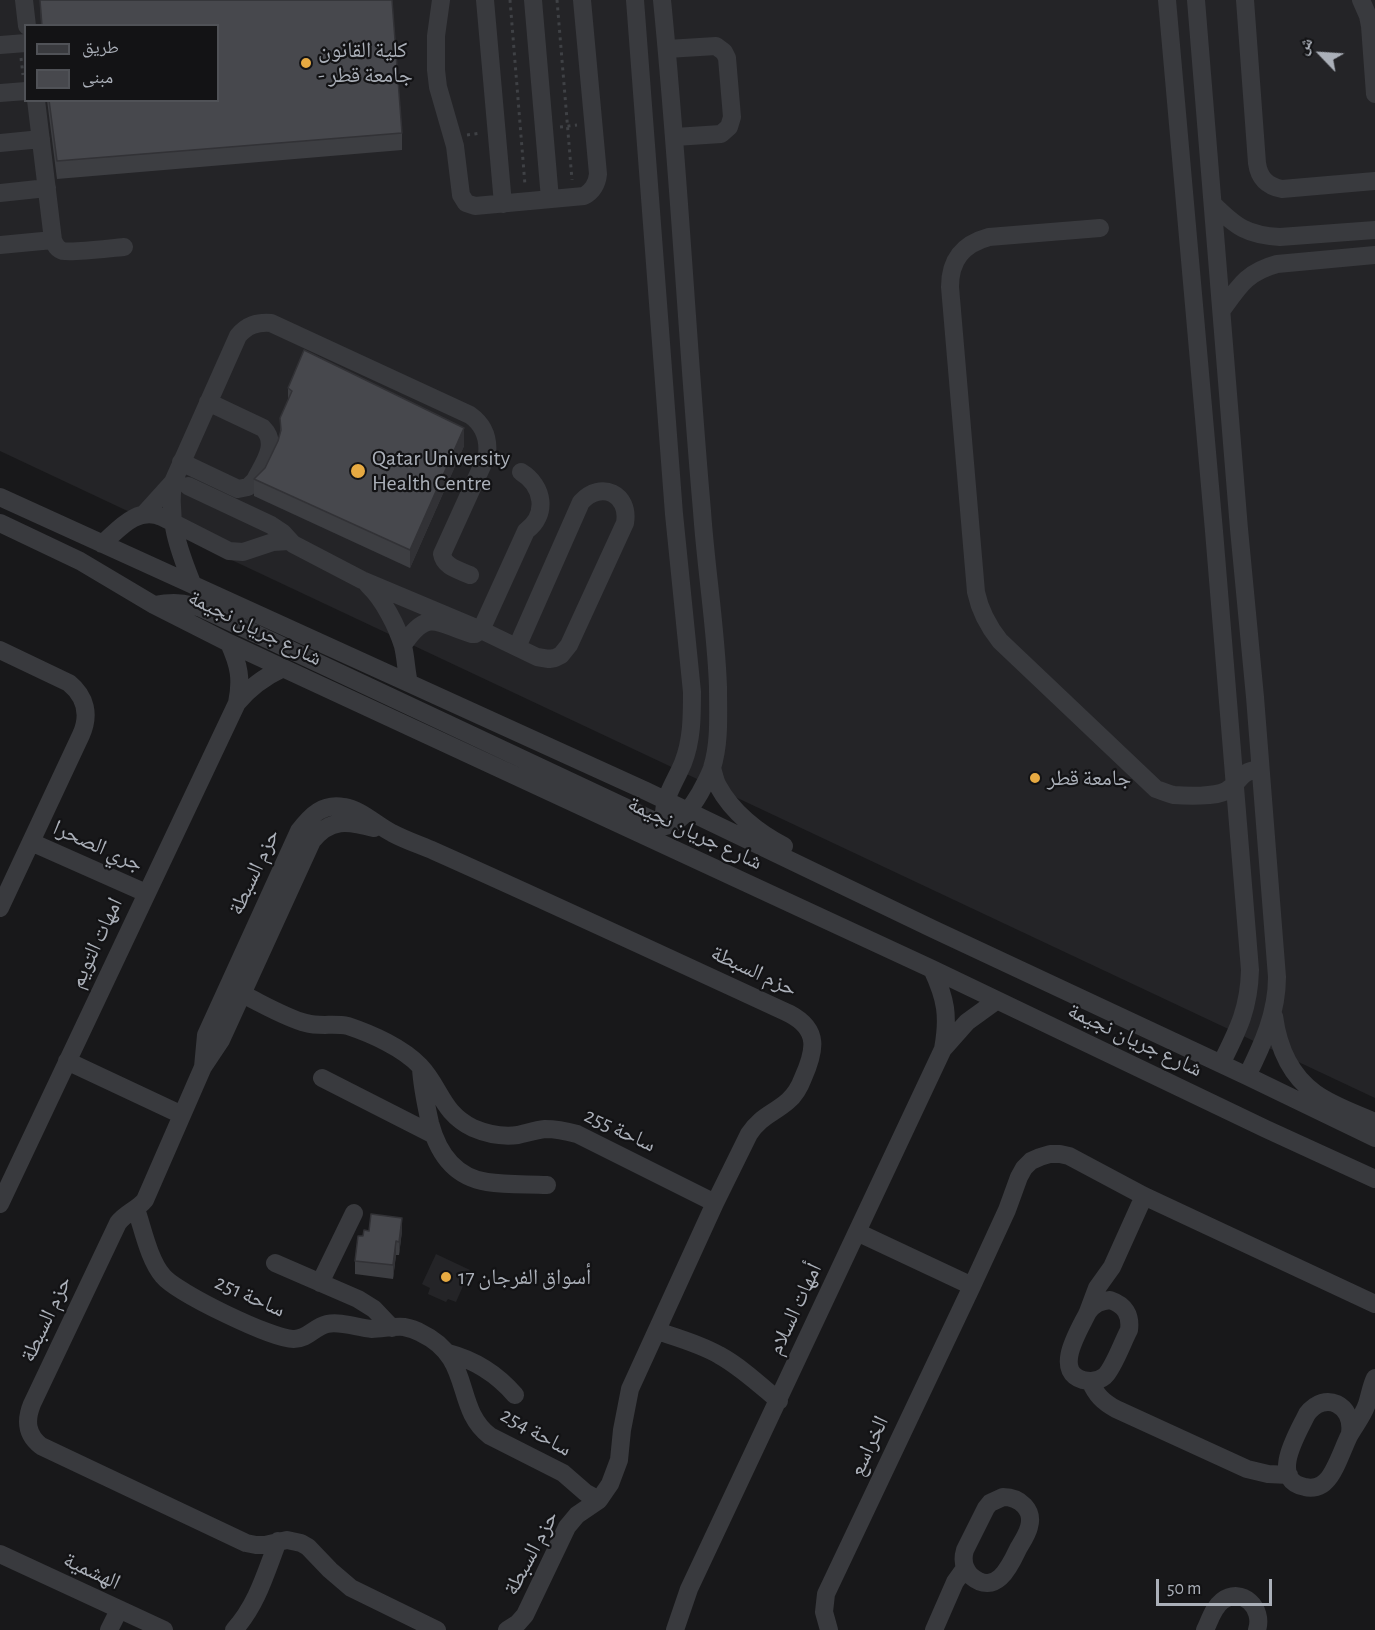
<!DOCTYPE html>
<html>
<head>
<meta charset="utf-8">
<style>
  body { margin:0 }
  #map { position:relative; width:1375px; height:1630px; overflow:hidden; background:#18181a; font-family:"Alegreya Sans","Noto Naskh Arabic",sans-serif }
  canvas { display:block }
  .legend { position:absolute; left:24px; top:24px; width:195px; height:78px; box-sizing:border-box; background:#131315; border:2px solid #505257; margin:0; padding:8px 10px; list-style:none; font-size:18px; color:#abb0b9 }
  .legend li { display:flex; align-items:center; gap:12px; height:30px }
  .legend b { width:30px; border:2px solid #505257 }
  .north { position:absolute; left:1291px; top:24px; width:60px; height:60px; -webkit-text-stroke:4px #131315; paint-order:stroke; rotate:295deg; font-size:16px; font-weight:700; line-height:24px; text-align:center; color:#abb0b9 }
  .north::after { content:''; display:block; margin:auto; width:21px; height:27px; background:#abb0b9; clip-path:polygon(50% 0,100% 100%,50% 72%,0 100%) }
  .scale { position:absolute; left:1156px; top:1579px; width:116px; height:27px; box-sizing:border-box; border:3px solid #abb0b9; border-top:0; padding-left:8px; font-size:18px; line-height:21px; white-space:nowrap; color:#abb0b9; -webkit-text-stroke:4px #131315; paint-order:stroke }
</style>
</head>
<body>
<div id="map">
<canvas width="1375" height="1630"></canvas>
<ul class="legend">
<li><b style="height:8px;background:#393a3e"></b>طريق</li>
<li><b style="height:16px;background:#47484d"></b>مبنى</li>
</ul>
<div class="north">ش</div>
<div class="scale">50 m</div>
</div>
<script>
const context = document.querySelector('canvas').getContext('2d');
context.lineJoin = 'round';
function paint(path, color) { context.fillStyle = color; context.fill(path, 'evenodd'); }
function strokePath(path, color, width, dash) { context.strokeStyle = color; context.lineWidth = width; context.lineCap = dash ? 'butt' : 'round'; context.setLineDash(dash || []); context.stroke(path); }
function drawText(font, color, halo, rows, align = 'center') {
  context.font = font + ' "Alegreya Sans","Noto Naskh Arabic",sans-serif'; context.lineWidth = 4.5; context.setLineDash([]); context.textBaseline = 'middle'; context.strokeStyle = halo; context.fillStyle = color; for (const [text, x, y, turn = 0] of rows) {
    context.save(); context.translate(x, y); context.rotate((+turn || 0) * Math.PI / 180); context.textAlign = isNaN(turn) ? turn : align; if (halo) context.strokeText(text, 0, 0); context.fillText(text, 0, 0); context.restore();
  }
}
paint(new Path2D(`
  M0,0H1375V1098L0,451ZM26,26H218V100H26Z
  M436,1254L470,1270L456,1302L448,1299L446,1302L428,1294L430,1288L422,1284Z`), '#242427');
strokePath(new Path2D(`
  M510,0L525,185
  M557,0L572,180
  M21,58L23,75
  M560,127L577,125
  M467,135L481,133`), '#3f4145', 3, [3, 4.5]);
strokePath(new Path2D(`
  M24,0L27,26
  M441,0L436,36V70L438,87L455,146L461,195L466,203L475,206L584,196C593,191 597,184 598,174L582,0
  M485,0L503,204
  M533,0L550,199
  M635,0L674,514L692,692C692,717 692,740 683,763C676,780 665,795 664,813
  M1167,0L1214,531L1250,970C1249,1009 1238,1030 1221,1064
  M1196,0L1239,529L1255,697L1277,977C1277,1013 1263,1044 1247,1076
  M1245,0L1257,163C1259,178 1267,186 1282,189L1375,181
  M1361,0L1368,16L1370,26L1375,94
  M0,45L26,43
  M667,49L716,46L724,52L727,58L732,117L729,127L721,134L675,137
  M0,93L26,91
  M36,100L53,240C55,245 57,249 63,251C74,253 111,248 124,247
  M0,143L41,139
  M0,193L47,188
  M1213,204C1236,227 1247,235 1280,237L1375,230
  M1100,228L989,237C963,244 950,260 950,287L976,592C980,611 988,626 1000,641L1156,789C1162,791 1168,794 1174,795C1186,796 1215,797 1226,791C1241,782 1239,771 1260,769
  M0,245L53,240
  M1222,310C1239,286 1247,272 1277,264L1375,255
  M181,462L238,489L248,487L255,480C263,464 279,444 263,428L208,402
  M173,482C168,520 178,548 192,583
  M188,486L271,525L283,533L293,544L362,580L481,630L537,657L549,659L555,658L561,655L569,645L625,523C630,494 601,480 581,502L517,647
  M0,497L646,791L933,929L1247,1076L1375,1138
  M145,513L173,482L238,336C247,325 257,322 271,323L470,415C484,425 489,438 487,455L442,554C444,567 459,570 470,575
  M0,523L80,561L154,605L229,643L932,969L1266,1129L1375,1179
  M102,544C119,529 137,506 162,517L229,551L243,552L273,542L289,541
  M368,585C383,599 397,626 403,646C406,658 406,671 409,683
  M154,605C171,602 184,602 201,608L665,826
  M403,645C429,607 437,624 472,634H475L481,630L526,531C548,515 544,486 521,472
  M0,650L69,683C86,697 90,715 81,735L0,908
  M237,703C250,687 264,677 283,668
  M712,768C714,774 715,781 718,786C732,812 758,833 784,846
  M374,828C348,821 330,818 312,841L221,1040L203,1067L145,1200C137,1210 125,1213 118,1223L32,1404C25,1421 27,1435 41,1446L246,1543L256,1545H265L287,1540L301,1543L308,1547L330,1570L351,1588L437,1630
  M634,829C669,830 682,824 700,793C704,785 709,777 712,768C720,742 718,715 718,687C716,628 706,570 702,511C687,341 679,170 662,0
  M31,842L146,893
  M242,994C261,1003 286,1018 306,1023C320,1027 334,1023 348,1026C372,1034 403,1048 420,1066C441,1088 441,1112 473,1128C487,1134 503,1137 518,1135C527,1133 536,1130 545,1129C557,1129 566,1131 577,1134L715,1203
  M1274,1016C1278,1046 1290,1075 1315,1093C1333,1106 1355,1113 1375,1122
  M944,1048L967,1022L996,1001
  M67,1061L182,1115
  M203,1067L206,1035L299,831C311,815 323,803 344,807C362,810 376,825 392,833C405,840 420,845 434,851C553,904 671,959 790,1014C820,1030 815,1051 803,1078C800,1086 795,1095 788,1101C773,1114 761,1116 749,1134L715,1203L630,1389L622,1430L619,1460L610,1484L599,1500L577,1515L567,1527L525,1615L518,1623L507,1630
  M421,1068C422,1087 426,1105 430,1123C438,1153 454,1177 487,1182C507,1185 527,1184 547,1185
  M322,1078L432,1134
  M0,1204L237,703C242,679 239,665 229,643
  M136,1209C143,1229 149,1260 163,1276C177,1293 274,1340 294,1339C308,1339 314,1327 327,1324C341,1321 358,1328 372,1329C382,1329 393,1326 404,1327C410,1328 416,1330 421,1333C474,1358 453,1408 490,1436L563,1473L586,1493L599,1500
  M857,1232L972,1286
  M275,1263L358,1299L374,1309L392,1328
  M320,1283L354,1213
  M1110,1300C1125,1305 1131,1315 1129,1330C1123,1341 1114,1367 1105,1376C1099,1381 1091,1382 1083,1380C1052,1371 1080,1329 1088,1312C1094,1304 1100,1301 1110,1300Z
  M1088,1312L1097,1288L1112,1267L1144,1196
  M657,1331C678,1338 700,1344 719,1355C741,1367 760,1385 779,1401
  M448,1353C475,1360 496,1373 515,1395
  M1090,1381C1096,1395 1103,1402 1116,1409L1247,1469L1268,1474L1289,1475
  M1350,1433C1354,1405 1325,1390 1307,1414C1298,1433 1268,1480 1305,1487C1312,1489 1321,1487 1326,1481C1335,1473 1343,1448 1349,1436C1355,1425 1363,1416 1367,1404C1370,1395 1371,1386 1375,1378
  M1003,1497C1020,1497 1034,1510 1029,1527C1027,1535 1022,1542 1018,1549C1010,1566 996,1597 971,1576C964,1569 962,1560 965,1550L986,1508L990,1503Z
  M0,1554L164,1630
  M109,1630L119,1610
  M234,1630C257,1605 266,1572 278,1541
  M675,1630L689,1589L943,1049C949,1016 946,999 932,969
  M829,1630L824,1612L826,1594L972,1286L1007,1210L1019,1177L1024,1168L1031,1161L1040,1157L1050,1154H1060L1069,1156L1144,1196L1375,1304
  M934,1630L955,1582L965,1568
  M1205,1630C1210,1620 1213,1608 1222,1601C1242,1586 1264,1608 1257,1630`), '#393a3e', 18);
paint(new Path2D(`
  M40,0H392L402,133V150L57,179L47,100H218V26H41Z
  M288,388L464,446L410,568L254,496V479L265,468L278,441L280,435V418L288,400Z
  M402,1231L399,1255H396L393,1279L355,1274V1261L363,1236Z`), '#3d3e42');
paint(new Path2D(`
  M464,428V446L410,568V550Z
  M402,1218V1231L399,1255V1242Z
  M396,1241V1255L393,1279V1265Z`), '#323236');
const building = new Path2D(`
  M40,0H392L402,133L57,161L49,100H218V26H42Z
  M304,350L464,428L410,550L254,479L265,468L278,441L281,430L280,418L292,391L288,388Z
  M371,1214L402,1218L399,1242L396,1241L393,1265L355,1261L358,1236H363L364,1230L369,1231Z`);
paint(building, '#47484d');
strokePath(building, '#323236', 1.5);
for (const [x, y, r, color] of [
  [306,63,6,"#e7aa42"],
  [358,471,8,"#e7aa42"],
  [1035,778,6,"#e7aa42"],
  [446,1277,6,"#e7aa42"]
]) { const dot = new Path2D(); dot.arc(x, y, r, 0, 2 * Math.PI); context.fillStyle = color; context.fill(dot); strokePath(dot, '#131315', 2); }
drawText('22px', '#abb0b9', '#131315', [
  ["كلية القانون",318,50],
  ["- جامعة قطر",318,75],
  ["Qatar University",372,458],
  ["Health Centre",372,483],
  ["جامعة قطر",1047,778],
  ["أسواق الفرجان 17",458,1277]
], 'left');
drawText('22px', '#abb0b9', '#131315', [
  ["شارع جريان نجيمة",255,628,26],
  ["شارع جريان نجيمة",695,833,25],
  ["جري الصحرا",98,846,24],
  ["حزم السبطة",254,872,-65],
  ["امهات التويم",96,943,-65],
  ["حزم السبطة",754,971,25],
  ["شارع جريان نجيمة",1135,1040,25],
  ["ساحة 255",620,1130,25],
  ["ساحة 251",250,1296,24],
  ["أمهات السلام",795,1309,-65],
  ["حزم السبطة",46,1319,-65],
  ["ساحة 254",536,1432,29],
  ["الخراسع",869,1446,-65],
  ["حزم السبطة",531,1553,-62],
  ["الهشمية",92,1571,25]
]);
</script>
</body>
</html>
